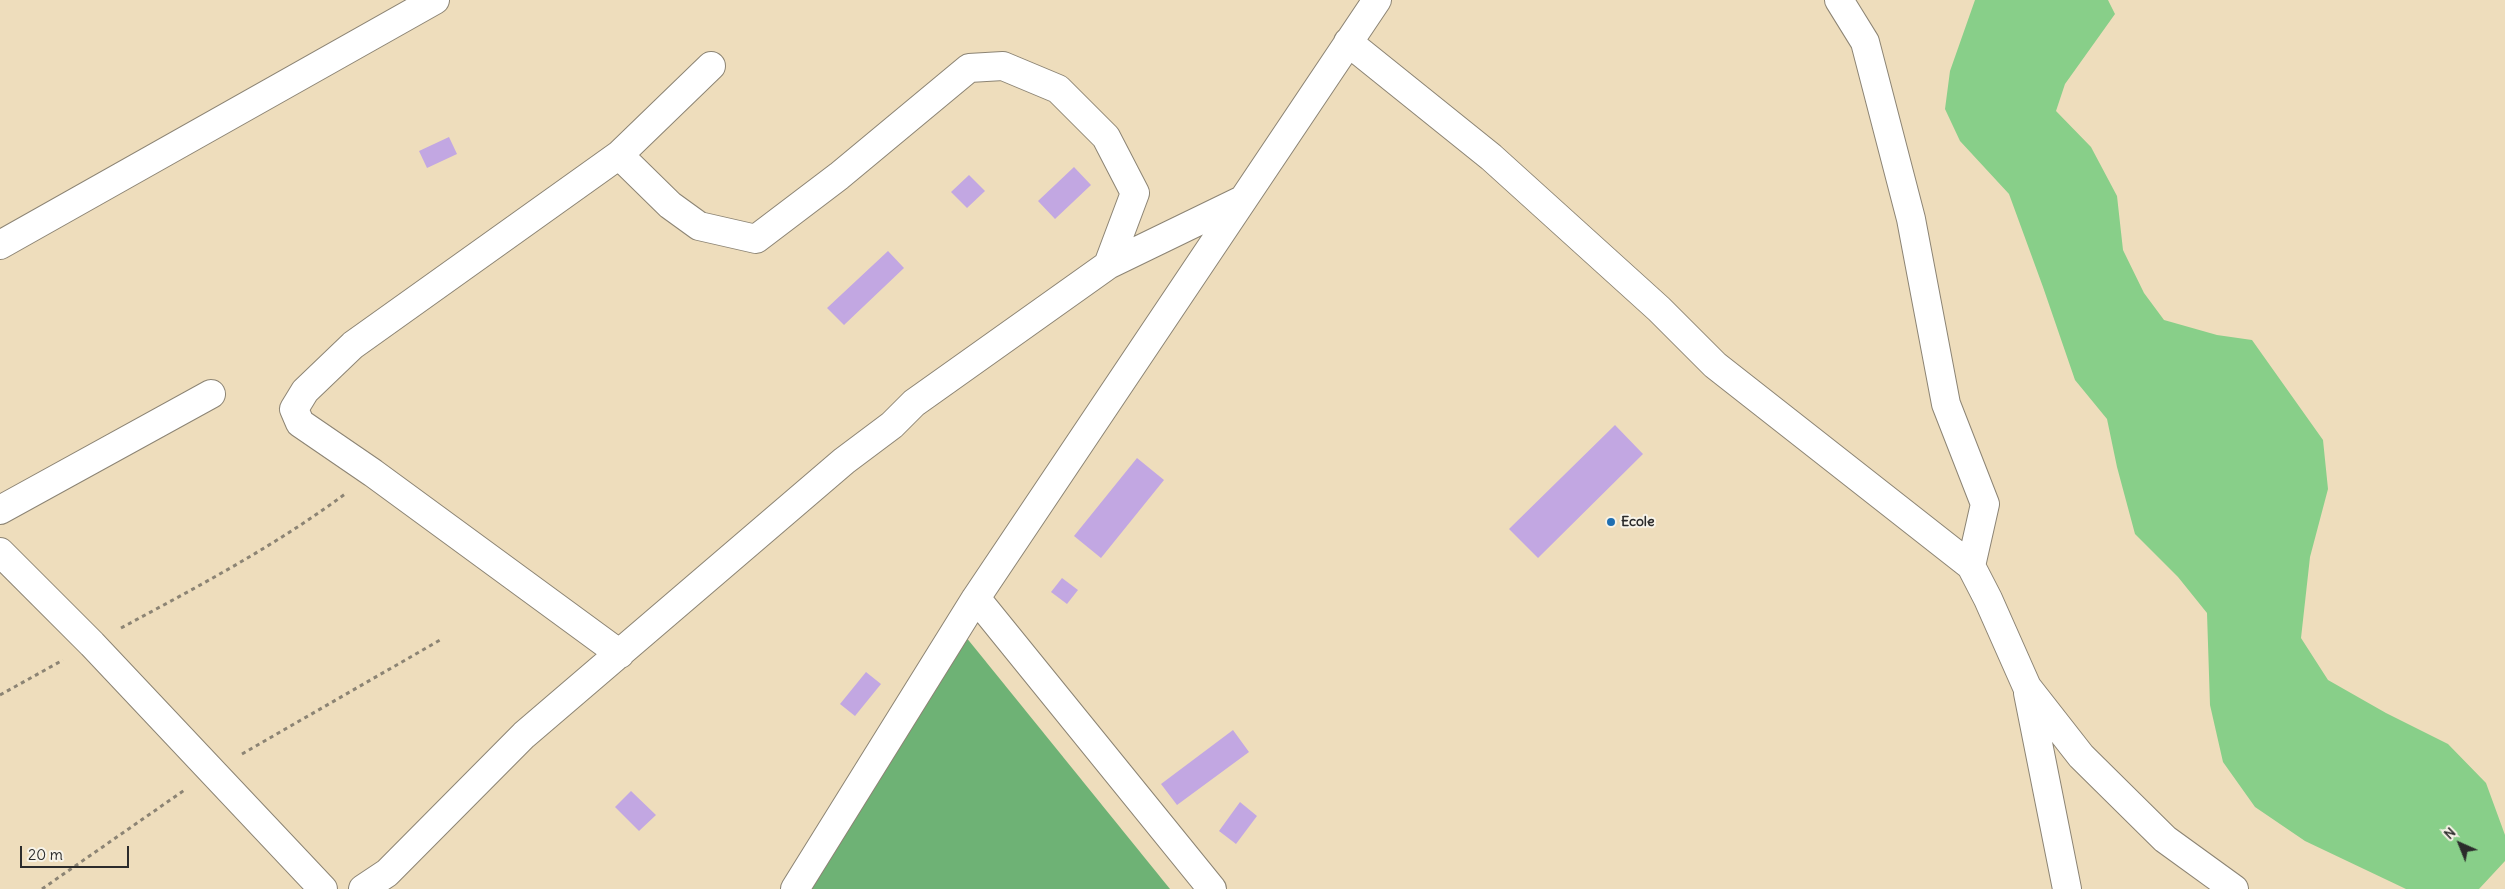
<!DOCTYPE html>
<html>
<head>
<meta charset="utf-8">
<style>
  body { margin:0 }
  #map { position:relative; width:2505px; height:889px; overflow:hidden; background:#eeddbc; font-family:Delius,sans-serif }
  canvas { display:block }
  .north { position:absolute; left:2435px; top:819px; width:50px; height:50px; -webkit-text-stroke:4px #f7f3e8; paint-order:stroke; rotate:316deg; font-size:14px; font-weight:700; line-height:20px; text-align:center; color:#2b2b2b }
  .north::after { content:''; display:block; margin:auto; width:18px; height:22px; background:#2b2b2b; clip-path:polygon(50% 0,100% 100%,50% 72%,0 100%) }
  .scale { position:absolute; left:20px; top:846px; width:109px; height:22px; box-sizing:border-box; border:2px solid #2b2b2b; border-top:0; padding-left:6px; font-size:15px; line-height:18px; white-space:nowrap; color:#2b2b2b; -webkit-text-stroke:4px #f7f3e8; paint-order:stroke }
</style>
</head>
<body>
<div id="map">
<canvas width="2505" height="889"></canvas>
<div class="north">N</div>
<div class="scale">20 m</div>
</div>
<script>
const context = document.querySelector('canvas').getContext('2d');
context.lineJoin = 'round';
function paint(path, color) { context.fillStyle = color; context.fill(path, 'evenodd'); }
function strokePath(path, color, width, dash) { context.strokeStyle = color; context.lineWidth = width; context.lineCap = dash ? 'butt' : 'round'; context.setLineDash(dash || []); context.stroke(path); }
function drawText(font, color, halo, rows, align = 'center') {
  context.font = font + ' Delius,sans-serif'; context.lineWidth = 4; context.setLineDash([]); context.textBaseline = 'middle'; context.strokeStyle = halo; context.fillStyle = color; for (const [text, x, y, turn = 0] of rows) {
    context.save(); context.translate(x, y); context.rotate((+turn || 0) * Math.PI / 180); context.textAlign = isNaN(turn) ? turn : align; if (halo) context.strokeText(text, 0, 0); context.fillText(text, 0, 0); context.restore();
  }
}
paint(new Path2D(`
  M1975,0H2108L2115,14L2065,84L2056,111L2091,147L2117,196L2123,250L2144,293L2164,320L2217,335L2252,340L2323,440L2328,489L2310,557L2301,638L2328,680L2386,713L2448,744L2486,783L2505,835V861L2479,889H2406L2305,841L2255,807L2223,762L2210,705L2207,613L2178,577L2135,534L2117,467L2107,419L2075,380L2043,287L2009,194L1960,141L1945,109L1950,71Z`), '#88cf89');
paint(new Path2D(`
  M957,626L1170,889H787Z`), '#6eb275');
paint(new Path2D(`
  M449,137L457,154L427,168L419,151Z
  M1074,167L1091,185L1055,219L1038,201Z
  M969,175L985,191L967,208L951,192Z
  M888,251L904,268L844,325L827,308Z
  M1615,425L1643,454L1538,558L1509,529Z
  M1137,458L1164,480L1101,558L1074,536Z
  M1062,578L1078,590L1067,604L1051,592Z
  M866,672L881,684L855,716L840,704Z
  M1233,730L1249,752L1177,805L1161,784Z
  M631,791L656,815L639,831L615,807Z
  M1240,802L1257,816L1236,844L1219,831Z`), '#c2a7e2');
const minor = new Path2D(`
  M1839,0L1865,42L1911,219L1946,404L1985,504L1971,566L1988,599L2027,687L2081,756L2165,839L2234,889
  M1348,42L1491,157L1659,309L1715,365L1971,566
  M619,155L670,205L699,226L756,239L839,176L969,68L1003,66L1058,89L1106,137L1135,193L1108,265
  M0,245L435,0
  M0,510L211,394
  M0,552L92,644L323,889
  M976,598L1212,889
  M620,654L373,473L300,423L294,409L305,391L353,345L619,155L711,66
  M2028,693L2067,889
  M363,889L387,873L524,735L844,461L892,425L914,403L1108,265L1242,200
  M795,889L976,598L1377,0`);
strokePath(minor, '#8c8474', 30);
strokePath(new Path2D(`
  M121,628C197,587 275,546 345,494
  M0,695L63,660
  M242,754L440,640
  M42,889L186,789`), '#8c8474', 3, [4, 4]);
strokePath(minor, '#fff', 28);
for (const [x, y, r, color] of [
  [1611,522,5,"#1f6fb2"]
]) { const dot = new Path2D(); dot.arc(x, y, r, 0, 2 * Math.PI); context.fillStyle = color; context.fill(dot); strokePath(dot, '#f7f3e8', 2); }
drawText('bold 14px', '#2b2b2b', '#f7f3e8', [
  ["Ecole",1621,522]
], 'left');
</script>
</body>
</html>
